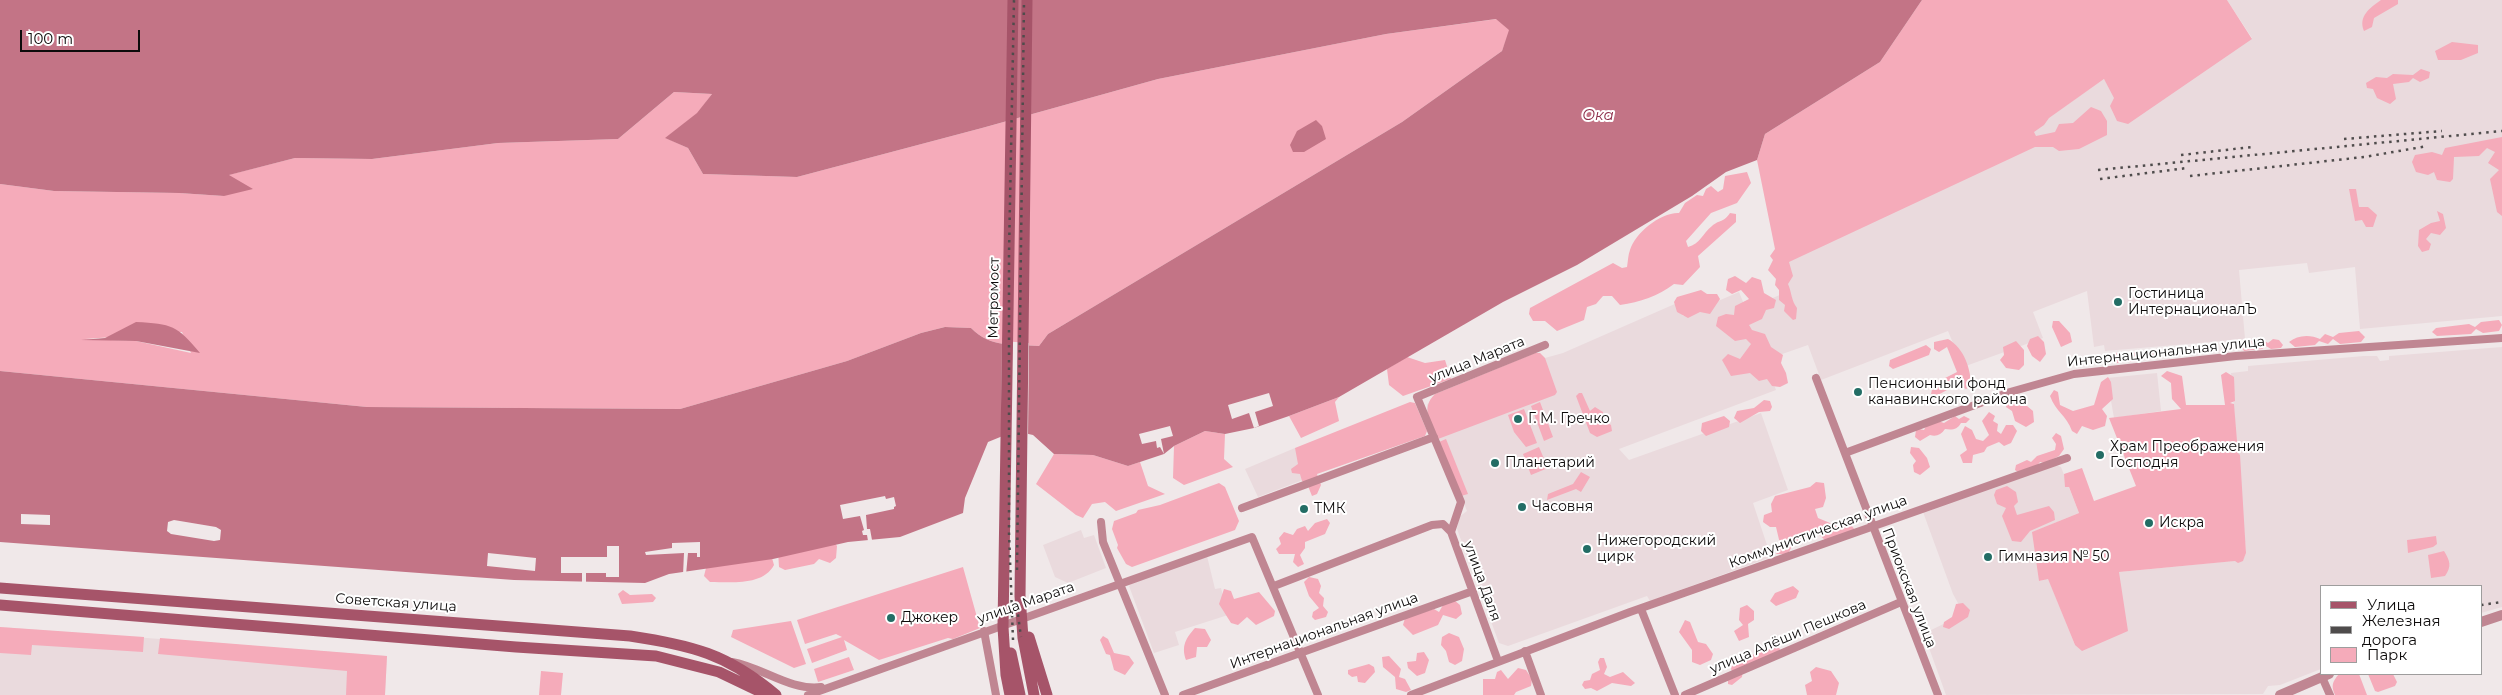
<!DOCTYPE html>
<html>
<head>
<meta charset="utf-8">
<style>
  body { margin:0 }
  #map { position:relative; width:2502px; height:695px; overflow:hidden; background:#f0e8e9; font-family:Montserrat,sans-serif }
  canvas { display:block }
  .legend { position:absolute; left:2320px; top:585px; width:162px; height:90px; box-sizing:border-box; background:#fff; border:1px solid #9e9d9d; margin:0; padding:6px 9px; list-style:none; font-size:15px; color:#0d0b0b }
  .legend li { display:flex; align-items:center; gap:10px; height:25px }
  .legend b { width:25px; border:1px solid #9e9d9d }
  .scale { position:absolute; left:20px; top:30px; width:120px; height:22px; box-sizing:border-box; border:2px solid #0d0b0b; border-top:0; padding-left:6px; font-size:15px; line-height:18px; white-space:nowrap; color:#0d0b0b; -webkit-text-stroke:4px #fff; paint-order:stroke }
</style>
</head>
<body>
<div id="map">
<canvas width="2502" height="695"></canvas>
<ul class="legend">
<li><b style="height:6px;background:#a65469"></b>Улица</li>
<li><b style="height:6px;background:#4f4c4c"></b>Железная дорога</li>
<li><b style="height:14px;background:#f5abba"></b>Парк</li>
</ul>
<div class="scale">100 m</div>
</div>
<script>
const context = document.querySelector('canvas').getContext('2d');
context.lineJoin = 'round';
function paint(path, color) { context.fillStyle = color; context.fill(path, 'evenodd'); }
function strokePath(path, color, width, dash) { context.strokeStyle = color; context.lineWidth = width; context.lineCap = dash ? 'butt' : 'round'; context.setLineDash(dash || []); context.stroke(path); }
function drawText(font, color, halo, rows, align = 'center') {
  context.font = font + ' Montserrat,sans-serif'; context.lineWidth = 4; context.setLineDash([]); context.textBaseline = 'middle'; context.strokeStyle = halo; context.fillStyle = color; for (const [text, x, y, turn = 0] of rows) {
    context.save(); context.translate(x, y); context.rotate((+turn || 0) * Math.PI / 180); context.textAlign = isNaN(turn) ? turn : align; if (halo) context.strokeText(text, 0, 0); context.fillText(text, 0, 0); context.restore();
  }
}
paint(new Path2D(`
  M2227,0H2502V316L2360,329L2355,267L2309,273L2307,263L2239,270L2245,339L2105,351L2104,345L2094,347L2087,291L2033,312L2043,338L1963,367L1948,331L1821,380L1808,345L1765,360L1776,390L1619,449L1629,460L1761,413L1788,490L1753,503L1771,557L1650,601L1647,596L1508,646L1499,643L1457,529L1459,517L1467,511L1427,412V405L1435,394L1540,353L1545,358L1563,353L1677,303L1683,316L1739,292L1746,309L1787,292L1778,267L2027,132L2104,79L2132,118L2252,38Z
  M2502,347V607L2481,613V586H2321V669L2280,685L2268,686L2263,694L1946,695L1928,645L1927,632L1964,614L1953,594L1923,512L2056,465L2061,467L2079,513L2033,532L2040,581L2048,578L2075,645L2119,572L2243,560L2246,553L2231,373L2248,371V366L2364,356H2377L2380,361L2389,360V356Z
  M2157,373L2161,411L2114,418L2107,378Z
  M1295,448L1308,478L1258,497L1245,469Z
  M1081,530L1084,538L1094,535L1106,568L1068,583L1055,577L1043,545Z
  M1207,556L1215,589L1221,588L1228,615L1175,632L1179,645L1154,653L1129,586L1132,582Z
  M0,627L387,656L385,695H0Z`), '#eadadd');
paint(new Path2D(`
  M1922,0H2227L2252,39L2128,124L2117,121L2110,106L2114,98L2104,79L2049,118L2044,125L2034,132L2036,136L2055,132L2059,124L2073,123L2091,107L2101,111L2107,121V135L2079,149L2059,151L2053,147H2035L1789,262L1793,276L1788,284C1792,293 1791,300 1797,308L1796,319L1793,320L1784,311L1785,305L1779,300V290L1775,285L1776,279L1768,270L1773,260L1770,256L1775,249L1757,160L1765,134L1880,62Z
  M2381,0H2398V4L2374,18L2372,27L2364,31C2358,16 2370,8 2381,0Z
  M1497,19L1510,30L1502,51L1402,122L1048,334L1039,346C1012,344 991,348 971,328L945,327L921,333L847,361L680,409L367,407L0,371V184L54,191L179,193L224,196L228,175L295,158L372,159L498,143L618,139L674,92L712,94L698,113L666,138L688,148L703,174L797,177L982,128L1158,79L1386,34ZM182,332L191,353L136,341L85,339Z
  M2452,42L2478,45V53L2461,60H2438L2435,51Z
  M2421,69L2430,72L2429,78L2420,82L2413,78L2409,82L2393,84L2396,99L2390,104L2377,98L2373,89L2367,88L2366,83L2376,77L2387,78L2393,74L2413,75Z
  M2502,137V216L2497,212L2490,179L2499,170L2488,163L2495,152L2487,148L2479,156L2454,157L2453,179L2450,182L2437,180L2434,172L2428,175L2416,172L2412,162L2415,155L2432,152L2442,155L2445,148Z
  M1747,172L1751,183L1737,203L1711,213L1686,241L1688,247C1700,244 1703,233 1712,226C1720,219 1722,224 1730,213L1736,214V222L1698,256L1700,267L1683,285L1674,284C1658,296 1640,302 1620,305L1612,296H1603L1596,304L1587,307L1584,320L1557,331L1545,321H1533L1529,314L1530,308L1613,263L1622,268L1627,267C1628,261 1628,255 1630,250C1635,233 1661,212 1679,213L1685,203L1697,195L1703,196L1706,189L1711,186L1718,192L1723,189L1725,176Z
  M2349,189H2356L2359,207H2368L2377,215L2373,227H2366L2362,220L2355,221Z
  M2437,211L2443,214L2446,228L2440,235L2431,233L2426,239L2431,244L2429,250L2422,252L2418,246L2419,230L2431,223L2440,221Z
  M1735,276L1746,283L1752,277L1761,280L1764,293L1776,300L1774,308L1766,310L1762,319L1749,325L1752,330L1765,334L1771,347L1783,355L1781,363L1786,373L1788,383L1780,387L1772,386L1767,379L1759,381L1750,373L1731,376L1722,360L1728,354L1740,359L1751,344L1746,339L1735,341L1716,326L1718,317L1726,314L1734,315L1735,306L1749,299L1741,290L1732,294L1726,290L1728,279Z
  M1701,290L1707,294H1717L1720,299L1710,314L1700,312L1688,318L1677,312L1674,302L1677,297Z
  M2499,320L2502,325L2499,331L2483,333L2476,329L2471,334L2437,336L2432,332L2436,328L2469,324L2475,327L2481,322Z
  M2053,321H2059L2070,333L2072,342L2061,347L2052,327Z
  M2359,331L2365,337L2361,342L2340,344L2333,339L2328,344L2319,341L2315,345L2295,347L2289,342C2297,335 2310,334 2320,339L2325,334L2333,337L2339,333Z
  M2038,336L2044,342L2046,354L2040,362L2032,356L2027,346L2030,339Z
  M1948,339C1964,348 1971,369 1971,386L1966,389L1958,384L1936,396L1931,394L1933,385L1940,384L1945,378L1957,372L1947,347L1939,352L1934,349V342Z
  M2273,339L2279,340L2283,345L2281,348L2271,349L2266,346L2262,349L2244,351L2241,346L2246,341L2263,340L2268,343Z
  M2016,341L2024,350V365L2019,370L2006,368L2000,360L2004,355L2003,347Z
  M1926,345L1931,349L1929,355L1893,369L1889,366L1890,360Z
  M2146,350H2152L2154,356L2151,359L2141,357L2137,361L2126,362L2122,359L2119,363H2113L2110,359L2112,354L2118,353L2122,357L2126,353L2137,352L2140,355Z
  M1535,353H1540L1545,358L1557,392L1555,395L1438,439C1431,424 1420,408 1435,394Z
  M1407,357L1425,363L1445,360L1451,379L1403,396L1389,385L1387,369Z
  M2167,371L2182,376L2186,405H2225L2221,375L2226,372L2234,377L2235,401L2230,403L2234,404L2238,453L2240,455L2246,553L2243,561L2238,563L2235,561L2119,572L2128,631L2082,651L2075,645L2048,579L2039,581L2032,532L2079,513L2069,487H2065L2064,474L2082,468L2094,501L2136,486L2109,418L2181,409L2172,399L2171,383L2161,376Z
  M2108,377L2111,382L2113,399L2102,409L2107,416L2105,426L2093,430L2082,426L2077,434L2072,431C2066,415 2056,412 2050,396L2054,390L2058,392L2060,405L2073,411L2094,405L2101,382Z
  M1579,393H1582L1590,411L1595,407L1603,412L1604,421L1611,425L1612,431L1597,437L1590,433L1576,396Z
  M1339,397L1335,402L1339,421L1301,438L1289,416Z
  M1764,400L1770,401L1772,407L1770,411L1759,412L1740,423L1734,418L1737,411L1754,408Z
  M2021,401L2033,411L2034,422L2026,427L2015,421L2012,411L2006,407L2007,403L2015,404Z
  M1410,402L1415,403L1427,431L1425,436L1317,474L1321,485L1317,494L1312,496L1308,486L1302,481L1300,474L1292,473L1291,469L1298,464L1295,448Z
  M1540,402L1553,437L1544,441L1531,406Z
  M1524,409L1537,443L1526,447L1514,432L1508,415Z
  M1989,412L1995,416L1993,421L1998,424L1997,431L2001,434L2006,425H2013L2017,431L2011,443L2004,446L1999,442L1987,447L1984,452L1973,455L1972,463H1963L1960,455L1967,450L1961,434L1965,426L1972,430L1976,439L1983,441L1989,435L1982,421Z
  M1724,416L1730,421L1729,427L1706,436L1701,431L1702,423Z
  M1955,416L1959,419L1964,416L1970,419L1966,423H1961C1957,430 1952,430 1945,429C1941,435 1936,437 1930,435L1920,441L1915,437L1916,430L1919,429L1924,430L1926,426L1938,421L1944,423Z
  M1205,431L1225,434L1224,459L1233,467L1184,485L1173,478L1174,446Z
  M2056,433L2061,436L2064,449L2059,456L2045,463L2040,462L2035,468L2019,473L2015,470L2016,465L2027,460L2031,462L2037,456L2055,450L2056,444L2052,438Z
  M1446,439L1468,494L1461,496L1439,442Z
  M1539,447L1548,468L1531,475L1523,454Z
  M1911,447L1919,448L1927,458L1930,467L1920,475L1914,472L1913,465L1916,461L1910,453Z
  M1054,454L1093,455L1128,466L1140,462L1148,486L1165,494L1116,511L1105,502L1092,504L1083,518L1076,515L1036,484Z
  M1581,472L1590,477L1581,492L1576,489L1547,500L1548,494L1573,484Z
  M1816,482L1824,483L1826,498L1823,507L1815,509L1818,518L1842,528L1851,525L1855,530L1825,540L1817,533L1793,544L1788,554H1776L1781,548L1776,527H1770L1763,522L1764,515L1772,512L1771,504L1775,496L1810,487Z
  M1219,483L1225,487L1239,521L1235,530L1132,567L1126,564L1117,548L1118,545L1112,529L1114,521L1136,513L1138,510L1160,505Z
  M2007,486L2016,492L2018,502L2014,506L2017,515L2049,506L2054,512L2055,520L2030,531L2021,542L2012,541L2002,516L2006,508L1997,504L1994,495L1996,490Z
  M1327,519L1330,523L1325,534L1305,542V548L1300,555L1304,564L1298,567L1293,562L1295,554H1279L1276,549L1281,544L1279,538L1284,532L1293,535L1297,529L1305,526L1308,531L1315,523Z
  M2436,536L2437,544L2433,547L2408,553L2407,540Z
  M830,537L837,546L836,558L830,563L819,559L814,564L785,570L779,567L778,551Z
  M770,551L774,565C763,586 731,582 710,582L704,576L707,564Z
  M2444,551C2450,561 2452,566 2445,576L2431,578L2428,555Z
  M963,567L980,628L953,639L948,638L879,660L844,640L847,650L812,663L807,649L842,637L836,634L805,644L797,620Z
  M1309,577L1318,579L1321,586L1319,593L1324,598L1323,606L1328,612L1326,617L1315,620L1312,617L1313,612L1319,608L1309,596L1304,582Z
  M1793,586L1799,591L1796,598L1776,606L1770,601L1775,593Z
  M1224,589L1231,591L1234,599L1259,592L1275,611L1274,616L1256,625L1247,617L1238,625L1231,623L1219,604Z
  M623,590L630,595L652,594L656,598L653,602L622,604L618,594Z
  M1454,600L1460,605L1462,614L1456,619L1443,615L1438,625L1413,635L1403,625L1405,618L1434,609L1439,612L1443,605Z
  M1963,603L1970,610L1968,617L1949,629L1943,627L1944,622L1952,617L1956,604Z
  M1747,605L1754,611V620L1748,624L1749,637L1739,641L1734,631L1743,625L1739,620L1740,608Z
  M1685,620L1690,622L1698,642L1706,644L1713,654L1711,660L1700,665L1692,662V650L1679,632Z
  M791,621L806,664L794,668L731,637L733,630Z
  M0,627L144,637L143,652L32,645L31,655L0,653Z
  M1195,628L1205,629L1211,640L1207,647H1197L1196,657L1186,660C1181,646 1186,638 1195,628Z
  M1449,633L1459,637L1464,649L1462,661L1455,665L1449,662L1446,651L1441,645L1442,637Z
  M1103,636L1108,639L1114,653L1129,656L1134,663L1125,675L1114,670L1110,655L1106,654L1100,640Z
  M160,638L387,656L385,695H346L347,671L158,654Z
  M1777,646L1780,649L1779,653L1743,668L1742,677L1732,685L1728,684V678L1734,676L1731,669L1733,662Z
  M1424,652L1429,660L1425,673L1417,676L1408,668L1407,662L1416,661L1417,653Z
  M1389,656L1401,669L1399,677L1405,679L1411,690L1406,692L1396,689L1395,677L1383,667L1382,657Z
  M849,657L854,670L818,682L814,669Z
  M1600,658H1604L1607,667L1604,674L1610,677L1623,672L1635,683L1631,686L1612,683L1597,691L1591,688L1585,689L1582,685L1584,681L1590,680L1592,674L1600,670L1598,662Z
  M1369,664L1374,667L1375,672L1365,683L1358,682L1357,676L1352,677L1348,674V670Z
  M1816,667L1831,671L1839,683L1836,695H1807L1805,685L1812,681L1810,672Z
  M1518,668L1526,670L1532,679L1531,686L1516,692L1514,695H1483V679H1495L1497,672L1501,670L1508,679Z
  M541,671L563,673L561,695H539Z
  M2339,674H2359L2367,695H2335C2331,686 2332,682 2339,674Z
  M2368,674H2393L2397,682L2395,686L2378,692L2375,691Z`), '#f5abba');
paint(new Path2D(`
  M0,0H1922L1880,62L1765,134L1757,160L1726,172L1692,196L1577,265L1503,302L1339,397L1289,416L1254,428L1225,434L1205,431L1174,446L1164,454L1128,466L1093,455L1054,454L1033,435L1015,431L988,442L965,498L963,513L900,537L848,542L773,559L669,574L645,583L514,580L0,542V371L367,407L680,409L847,361L921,333L945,327L971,328C991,348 1012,344 1039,346L1048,334L1402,122L1502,51L1509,30L1496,19L1386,34L1158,79L982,128L797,177L703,174L688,148L665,138L697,113L712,94L674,92L618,139L498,143L372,159L295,158L229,175L253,189L224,196L179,193L54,191L0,184Z
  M1316,120L1322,126L1326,139L1304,152H1293L1290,145L1297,131Z
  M136,322C172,324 177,325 200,353L136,341L81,340L105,338Z`), '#c37486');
paint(new Path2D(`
  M1002,341L1029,343L1028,437L1015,434L1001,440Z
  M1269,393L1273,406L1255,412L1259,426L1254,428L1249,413L1232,419L1228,405Z
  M1170,426L1173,436L1161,439L1164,454L1160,447L1157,448L1156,441L1142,444L1139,434Z
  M885,496L886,499L894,497L896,506L894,507V509L866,515L867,529H870L872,540L868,541L867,535H863L862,531L864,530L860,516L843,519L840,505Z
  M21,514L50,515V525L21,524Z
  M174,520L216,527L221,530L220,540L214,541L171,534L167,531L168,522Z
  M700,542V557H697V553H688L686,575H683L684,553L646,555L645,552L672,548V543Z
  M607,546H619V577H606V573H586V584H582V573H561V557H607Z
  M488,553L536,558L535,571L487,566Z`), '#f0e8e9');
strokePath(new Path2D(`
  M1816,378L1938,695
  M1845,453L2010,392L2074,374L2236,356L2502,338
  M1242,508L1434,437
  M1101,522L1103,542L1165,695
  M1274,586L1432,525L1443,524L1451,532
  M1641,609L1675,695
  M984,631L996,695
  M1525,651L1541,695
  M1498,661L1451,532L1461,502L1417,397L1545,345
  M732,662C762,667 790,691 821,687
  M2322,677L2330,695
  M808,695L1252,537L1318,695
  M1183,695L1473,591
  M1411,695L1630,612L2067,458
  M1685,695L1901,602`), '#c08692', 8);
strokePath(new Path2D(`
  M2481,622L2502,615
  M2280,695L2329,674`), '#c08692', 10);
strokePath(new Path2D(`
  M1027,0L1020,596L1023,638L1034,695
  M0,588L630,636C693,646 726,653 776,695
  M0,605L516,647L656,656L719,672L767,695
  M1029,637L1047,695
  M1011,653L1020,695
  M1010,695L1006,675L1003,627L1013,0`), '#a65469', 11);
strokePath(new Path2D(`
  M2344,139L2442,131
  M2181,155L2252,147
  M2098,170L2502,131
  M2190,176L2364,157L2428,146
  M2100,179L2187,168
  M1017,570L1024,0
  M2481,605L2502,602
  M1017,607L1021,637
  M1013,640L1009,533V253L1014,0`), '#4f4c4c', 2.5, [2.5, 5]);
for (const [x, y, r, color] of [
  [2118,302,5,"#236d65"],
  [1858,392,5,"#236d65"],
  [1518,419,5,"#236d65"],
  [2100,455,5,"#236d65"],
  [1495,463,5,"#236d65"],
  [1522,507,5,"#236d65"],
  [1304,509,5,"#236d65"],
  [2149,523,5,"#236d65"],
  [1587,549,5,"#236d65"],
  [1988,557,5,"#236d65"],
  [891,618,5,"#236d65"]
]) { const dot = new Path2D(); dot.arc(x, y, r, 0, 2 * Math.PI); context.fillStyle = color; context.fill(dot); strokePath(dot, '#fff', 2); }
drawText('14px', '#0d0b0b', '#fff', [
  ["Гостиница",2128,294],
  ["ИнтернационалЪ",2128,310],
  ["Пенсионный фонд",1868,384],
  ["канавинского района",1868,400],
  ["Г. М. Гречко",1528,419],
  ["Храм Преображения",2110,447],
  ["Господня",2110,463],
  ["Планетарий",1505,463],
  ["Часовня",1532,507],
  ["ТМК",1314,509],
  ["Искра",2159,523],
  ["Нижегородский",1597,541],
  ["цирк",1597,557],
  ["Гимназия № 50",1998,557],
  ["Джокер",901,618]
], 'left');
drawText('14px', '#0d0b0b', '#fff', [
  ["Метромост",994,298,-89],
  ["Интернациональная улица",2166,352,-6],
  ["улица Марата",1477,360,-22],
  ["Коммунистическая улица",1818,532,-20],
  ["улица Даля",1482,581,70],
  ["Приокская улица",1909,588,69],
  ["Советская улица",396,603,4],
  ["улица Марата",1026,603,-19],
  ["Интернациональная улица",1324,631,-20],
  ["улица Алёши Пешкова",1788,637,-23]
]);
drawText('italic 15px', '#8d2d4a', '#fff', [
  ["Ока",1598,116]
]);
</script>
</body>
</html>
